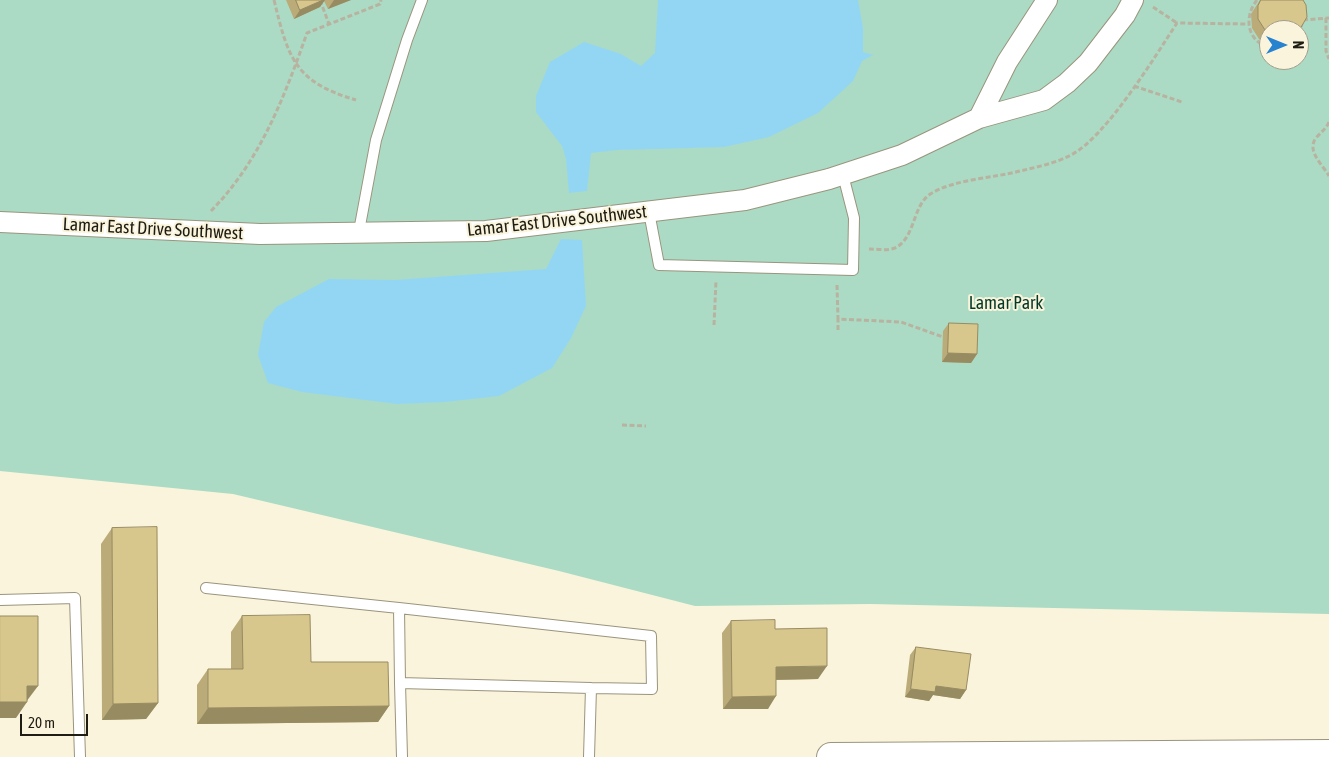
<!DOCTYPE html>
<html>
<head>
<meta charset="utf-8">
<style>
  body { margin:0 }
  #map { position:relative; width:1329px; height:757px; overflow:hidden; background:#faf4dc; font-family:"Asap Condensed",sans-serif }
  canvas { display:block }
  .north { position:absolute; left:1259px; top:20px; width:50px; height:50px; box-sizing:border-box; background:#faf4dc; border:1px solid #a29e8c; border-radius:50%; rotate:90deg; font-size:14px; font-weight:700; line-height:20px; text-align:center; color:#1e1c13 }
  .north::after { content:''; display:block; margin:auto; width:18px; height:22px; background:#2782cf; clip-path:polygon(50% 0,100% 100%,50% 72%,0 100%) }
  .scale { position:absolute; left:20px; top:714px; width:68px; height:22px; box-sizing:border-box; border:2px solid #1e1c13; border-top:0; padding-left:6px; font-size:15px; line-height:18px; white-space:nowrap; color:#1e1c13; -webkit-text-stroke:4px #faf4dc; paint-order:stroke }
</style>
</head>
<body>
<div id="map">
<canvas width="1329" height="757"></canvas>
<div class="north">N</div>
<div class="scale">20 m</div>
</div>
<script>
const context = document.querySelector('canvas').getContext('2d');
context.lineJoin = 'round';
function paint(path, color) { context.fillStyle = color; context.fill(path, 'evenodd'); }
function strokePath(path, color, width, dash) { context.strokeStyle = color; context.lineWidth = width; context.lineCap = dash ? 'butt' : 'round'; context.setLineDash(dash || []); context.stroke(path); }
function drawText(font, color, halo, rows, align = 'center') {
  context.font = font + ' "Asap Condensed",sans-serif'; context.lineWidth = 4; context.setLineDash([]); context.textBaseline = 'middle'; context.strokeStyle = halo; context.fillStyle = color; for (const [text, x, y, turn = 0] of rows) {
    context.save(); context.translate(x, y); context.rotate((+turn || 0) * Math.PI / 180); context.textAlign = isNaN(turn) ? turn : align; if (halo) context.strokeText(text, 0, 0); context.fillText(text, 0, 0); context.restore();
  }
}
paint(new Path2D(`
  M0,0H1329V614L870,604L695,606L559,571L233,494L0,471ZM1269,30H1299V60H1269Z`), '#abdbc4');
paint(new Path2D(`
  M658,0H858L863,28V52L873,55L862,61L853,81L818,113L769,137L724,147L617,150L591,153L587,191L569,193L566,159L562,146L536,112V96L550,62L584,42L621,54L641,66L655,53Z
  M561,239L582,240L586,306L571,338L552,368L499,396L445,402L397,404L302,392L268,383L258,355L264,322L276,307L329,279L395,280L546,269Z`), '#93d6f4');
const lane = new Path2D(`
  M649,212L659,265L853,270L854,218L843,175
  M359,231L376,140L407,40L422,0
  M206,588L399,608L400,683
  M0,600L75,598L80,757
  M399,608L651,636L652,689L591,688
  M402,757L400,683L591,688L589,757`);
const street = new Path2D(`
  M979,118L1007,62L1047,0
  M0,222L260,234L486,231L745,200L829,179L902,155L979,118L1044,100L1067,83L1088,63L1125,15L1133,0`);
const secondary = new Path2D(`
  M831,757L1329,754`);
strokePath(lane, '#9a947e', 12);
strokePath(street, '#9a947e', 22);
strokePath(secondary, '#9a947e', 30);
strokePath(new Path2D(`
  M274,0C288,57 294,82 356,100
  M320,0L329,24
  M1257,0C1244,16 1246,41 1269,47
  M1153,7L1177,23
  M1326,18V51L1329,59
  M1303,20L1329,18
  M1299,34L1302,23
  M1134,86L1182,102
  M1329,122C1326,129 1321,132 1316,138C1306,151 1323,165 1329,176
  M211,211C260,161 284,98 307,33L380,4L381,0
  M869,249C877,249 887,251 895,248C916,238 912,204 932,193C956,179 994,178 1020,171C1037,167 1056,163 1071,155C1106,137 1154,58 1177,23L1248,24
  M837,285L838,319L901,322L943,337
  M714,325L716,281
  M838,330V319
  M622,425L646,426`), '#b8b3a0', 3, [5, 2.5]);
strokePath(lane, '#fff', 10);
strokePath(street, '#fff', 20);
strokePath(secondary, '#fff', 28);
paint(new Path2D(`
  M286,0H351L328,9L324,1L320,7L294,19Z
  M1260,0H1303L1300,29L1299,30H1269V44L1259,39L1252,28L1251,14Z
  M949,323L977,354L971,363L942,362L943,331Z
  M112,528L158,703L146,719L102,720L101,544Z
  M242,616L311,662L389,706L378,722L197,724V685L208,669H231V632Z
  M731,621L775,629L818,679L776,680L768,709H723L722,633Z
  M916,647L966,690L960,699L933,695L929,701L905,697L910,655Z`), '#baab78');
paint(new Path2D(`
  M323,0H325L320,7L294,19L300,10Z
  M334,0H351L328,9Z
  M948,353L977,354L971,363L942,362Z
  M827,666L818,679L767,680L776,667Z
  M27,686H38L26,702Z
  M936,686L966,690L960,699L933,695L929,701L905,697L911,689Z
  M776,696L768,709H723L732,697Z
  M0,702H27L16,718H0Z
  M158,703L146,719L102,720L113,704Z
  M389,706L378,722L197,724L208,708Z`), '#978b62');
const building = new Path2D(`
  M296,0H323L300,10Z
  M1261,0H1303L1306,5L1307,17L1300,29L1298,30H1269V32L1265,30L1258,19V6Z
  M949,323L978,324L977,354L948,353Z
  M157,527L158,703L113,704L112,528Z
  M310,615L311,662H388L389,706L208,708V669H243L242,616Z
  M0,616H38V686H27V702H0Z
  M775,620V629L827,628V666L776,667V696L732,697L731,621Z
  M916,647L971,654L966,690L936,686L935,692L911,689Z`);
paint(building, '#d8c78c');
strokePath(building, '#978b62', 1);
drawText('18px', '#1e1c13', '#faf4dc', [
  ["Lamar East Drive Southwest",557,221,-6],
  ["Lamar East Drive Southwest",153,229,3]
]);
drawText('18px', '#003926', '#faf4dc', [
  ["Lamar Park",1006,303]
]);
</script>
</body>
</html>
